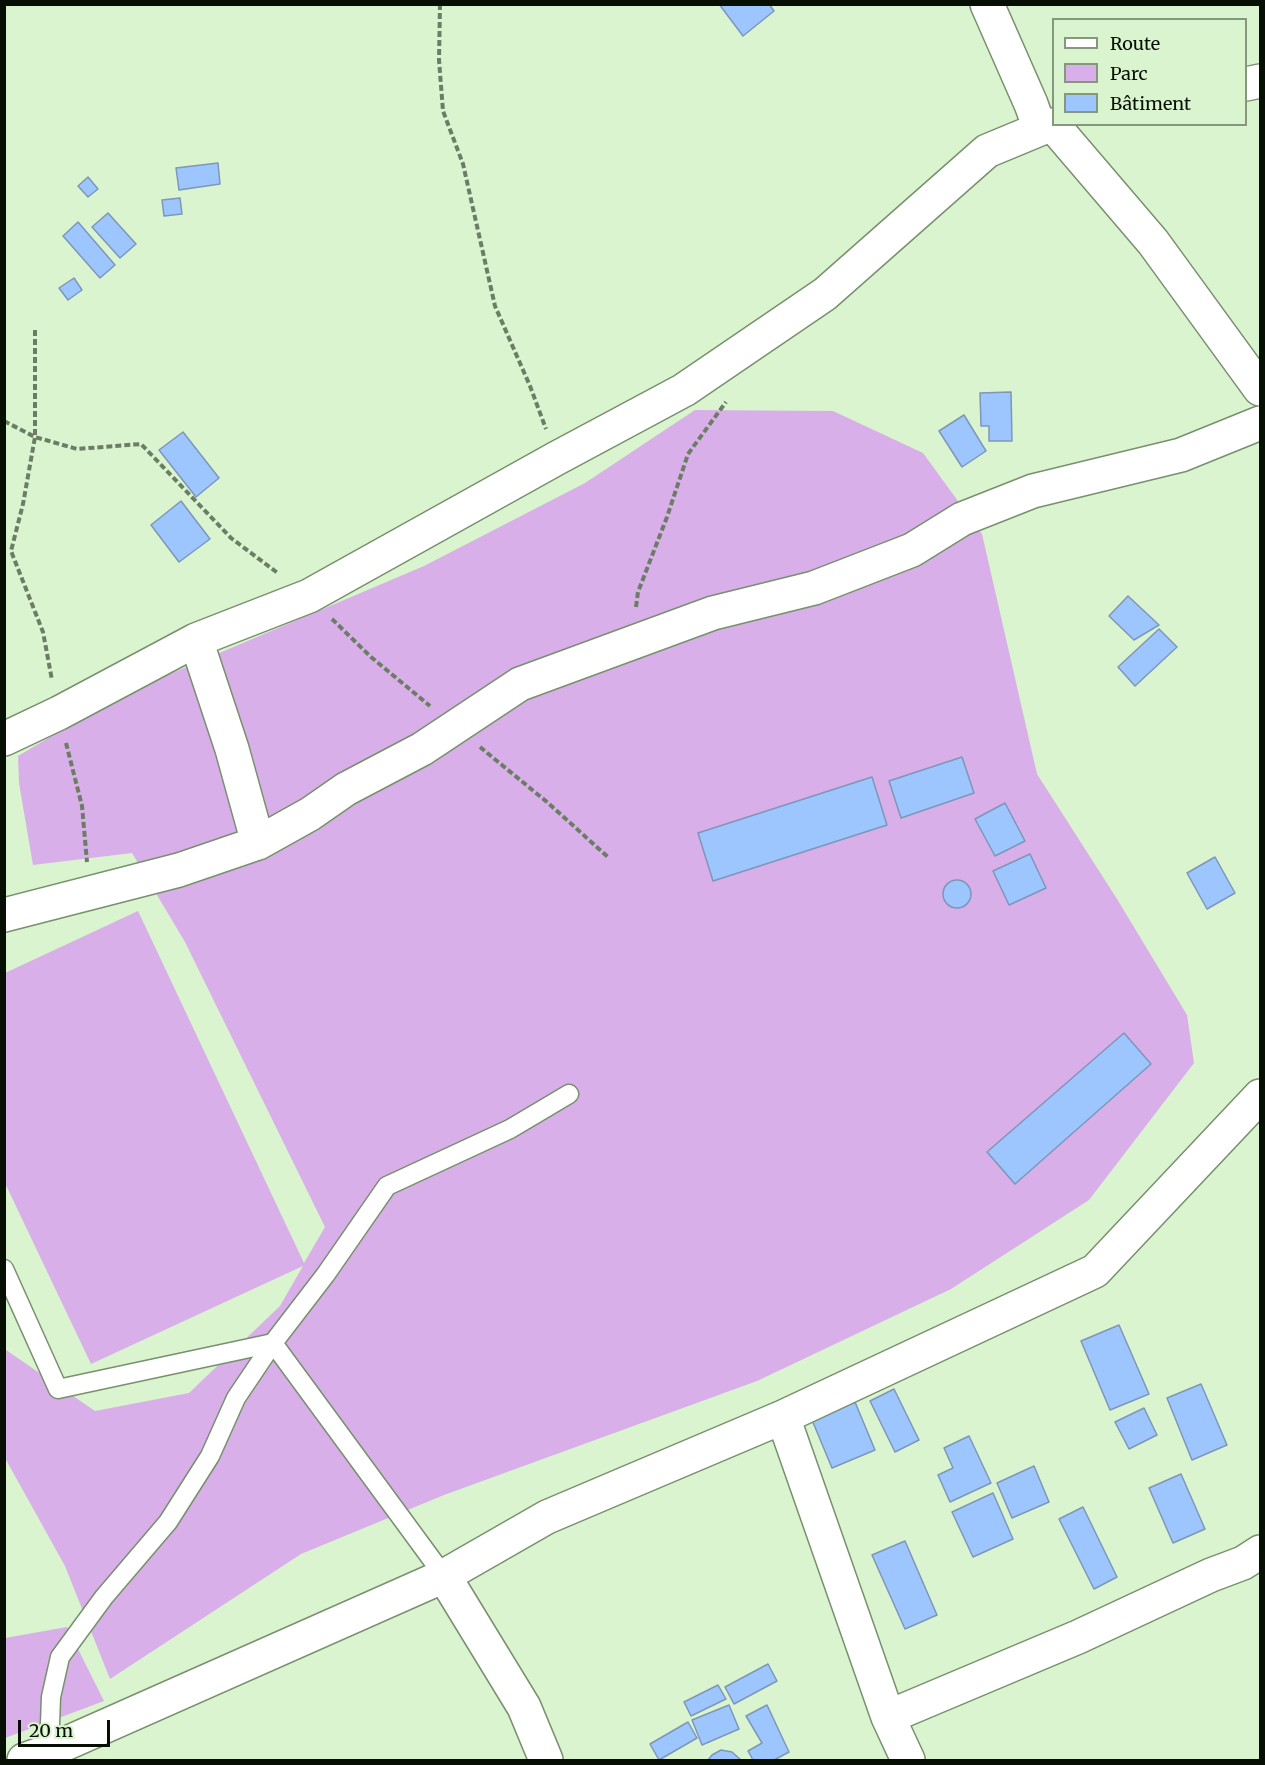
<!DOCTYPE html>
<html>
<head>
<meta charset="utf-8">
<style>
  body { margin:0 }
  #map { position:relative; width:1265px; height:1765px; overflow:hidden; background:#d9f4ce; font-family:Merriweather,serif }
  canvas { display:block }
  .frame { position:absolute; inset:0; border:6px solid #070f04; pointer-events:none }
  .legend { position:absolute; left:1052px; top:18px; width:195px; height:108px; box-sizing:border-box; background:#d9f4ce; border:2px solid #85987d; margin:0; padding:8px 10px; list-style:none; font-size:18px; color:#070f04 }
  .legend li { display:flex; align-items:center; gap:12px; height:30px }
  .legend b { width:30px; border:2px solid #85987d }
  .scale { position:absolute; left:18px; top:1720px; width:92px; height:27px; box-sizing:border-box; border:3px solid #070f04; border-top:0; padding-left:8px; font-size:18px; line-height:21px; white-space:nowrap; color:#070f04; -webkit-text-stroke:4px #d9f4ce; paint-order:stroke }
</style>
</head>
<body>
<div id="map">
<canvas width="1265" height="1765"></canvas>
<div class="frame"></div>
<ul class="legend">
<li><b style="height:8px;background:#fff"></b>Route</li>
<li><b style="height:16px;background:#d8afe8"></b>Parc</li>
<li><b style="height:16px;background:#9dc6ff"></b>Bâtiment</li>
</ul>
<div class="scale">20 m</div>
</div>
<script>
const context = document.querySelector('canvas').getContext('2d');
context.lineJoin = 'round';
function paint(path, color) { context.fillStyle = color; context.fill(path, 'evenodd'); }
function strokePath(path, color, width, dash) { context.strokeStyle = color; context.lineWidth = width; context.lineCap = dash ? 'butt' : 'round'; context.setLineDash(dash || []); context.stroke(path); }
paint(new Path2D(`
  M695,410L833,411L923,453L982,534L1037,774L1117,899L1187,1015L1194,1063L1089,1200L951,1289L757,1381L444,1495L301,1554L110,1679L65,1566L5,1458V1350H6L95,1411L189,1393L280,1306L303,1266L91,1364L5,1183V973L138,911L304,1263L325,1227L185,942L132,853L33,865L19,783L18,756L123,694L424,566L585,483Z
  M67,1627L104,1701L5,1738V1638Z`), '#d8afe8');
const building = new Path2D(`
  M719,4H769L774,11L743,36Z
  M218,163L220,184L179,190L176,168Z
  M88,177L98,189L88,197L78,186Z
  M180,198L182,214L164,216L162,200Z
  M108,213L136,244L120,258L92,227Z
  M78,222L115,265L100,278L63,236Z
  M74,278L82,290L68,300L59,288Z
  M1011,392L1012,441H989V426H981L980,393Z
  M964,415L986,451L962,467L939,431Z
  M183,432L219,478L196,497L159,450Z
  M181,501L210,539L179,562L151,525Z
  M1128,596L1159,625L1134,640L1109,616Z
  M1159,629L1177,647L1135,686L1118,667Z
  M962,757L974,793L901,818L889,781Z
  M872,777L887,825L713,881L698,833Z
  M1005,803L1025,841L995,856L975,819Z
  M1030,854L1046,888L1009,905L993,871Z
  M1215,857L1235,893L1207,909L1187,873Z
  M943 894a14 14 0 1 1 28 0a14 14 0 1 1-28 0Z
  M1124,1033L1151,1064L1015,1184L987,1152Z
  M1119,1325L1149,1394L1110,1410L1081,1341Z
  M1201,1384L1227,1445L1192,1460L1167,1398Z
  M894,1389L919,1440L895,1452L870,1401Z
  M855,1402L875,1450L832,1468L812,1420Z
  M1144,1408L1157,1435L1129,1449L1115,1422Z
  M969,1436L991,1483L950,1502L938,1475L953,1468L944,1448Z
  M1034,1466L1049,1502L1012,1518L997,1483Z
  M1181,1474L1205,1529L1173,1543L1149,1488Z
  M993,1493L1013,1539L973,1557L952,1512Z
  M1083,1507L1117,1577L1094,1589L1059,1519Z
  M905,1541L937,1615L905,1629L872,1555Z
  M768,1664L777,1681L734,1704L725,1687Z
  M718,1685L726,1699L691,1716L684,1702Z
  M729,1705L739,1729L702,1745L692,1720Z
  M767,1705L789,1752L774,1760H753L748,1751L762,1743L746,1716Z
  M688,1722L697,1738L659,1760L650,1744Z
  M721,1750L732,1752L741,1760H708L712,1755Z`);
paint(building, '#9dc6ff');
strokePath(building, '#7e96b8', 1.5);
const lane = new Path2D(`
  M4,1269L58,1389L273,1343L444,1576
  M49,1751L51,1697L60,1657L104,1597L168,1522L210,1456L236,1398L273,1343L326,1274L387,1186L510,1129L569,1094`);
const street = new Path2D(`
  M987,4L1031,104L1040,129
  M1246,84L1260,81
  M1053,125L1153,242L1260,389
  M196,640L232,749L258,843
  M4,739L59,713L196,640L309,596L557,458L684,390L825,294L987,151L1040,129L1057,124
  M4,915L179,870L258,843L310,814L346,789L422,749L520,684L713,613L814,588L912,550L962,519L1033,491L1181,455L1260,423
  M783,1417L888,1717L908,1760
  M444,1576L524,1707L546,1760
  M888,1717L1078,1637L1211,1575L1243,1563L1260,1552
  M24,1760L49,1751L444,1576L547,1517L783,1417L1095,1271L1260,1096`);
strokePath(lane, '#78906e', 21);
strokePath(street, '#78906e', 36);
strokePath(new Path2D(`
  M440,4L439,60L443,111L463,164L495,306L530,386L546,429
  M35,330V437L23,504L11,551L43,632L52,680
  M4,421L35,437L77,449L141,444L231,538L279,574
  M636,607L638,592L667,517L688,454L726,402
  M332,619L371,657L430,706
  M66,743L82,806L87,862
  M480,747L547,802L609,858`), '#6c7d65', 4, [6, 3]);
strokePath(lane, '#fff', 18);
strokePath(street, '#fff', 33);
</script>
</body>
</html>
